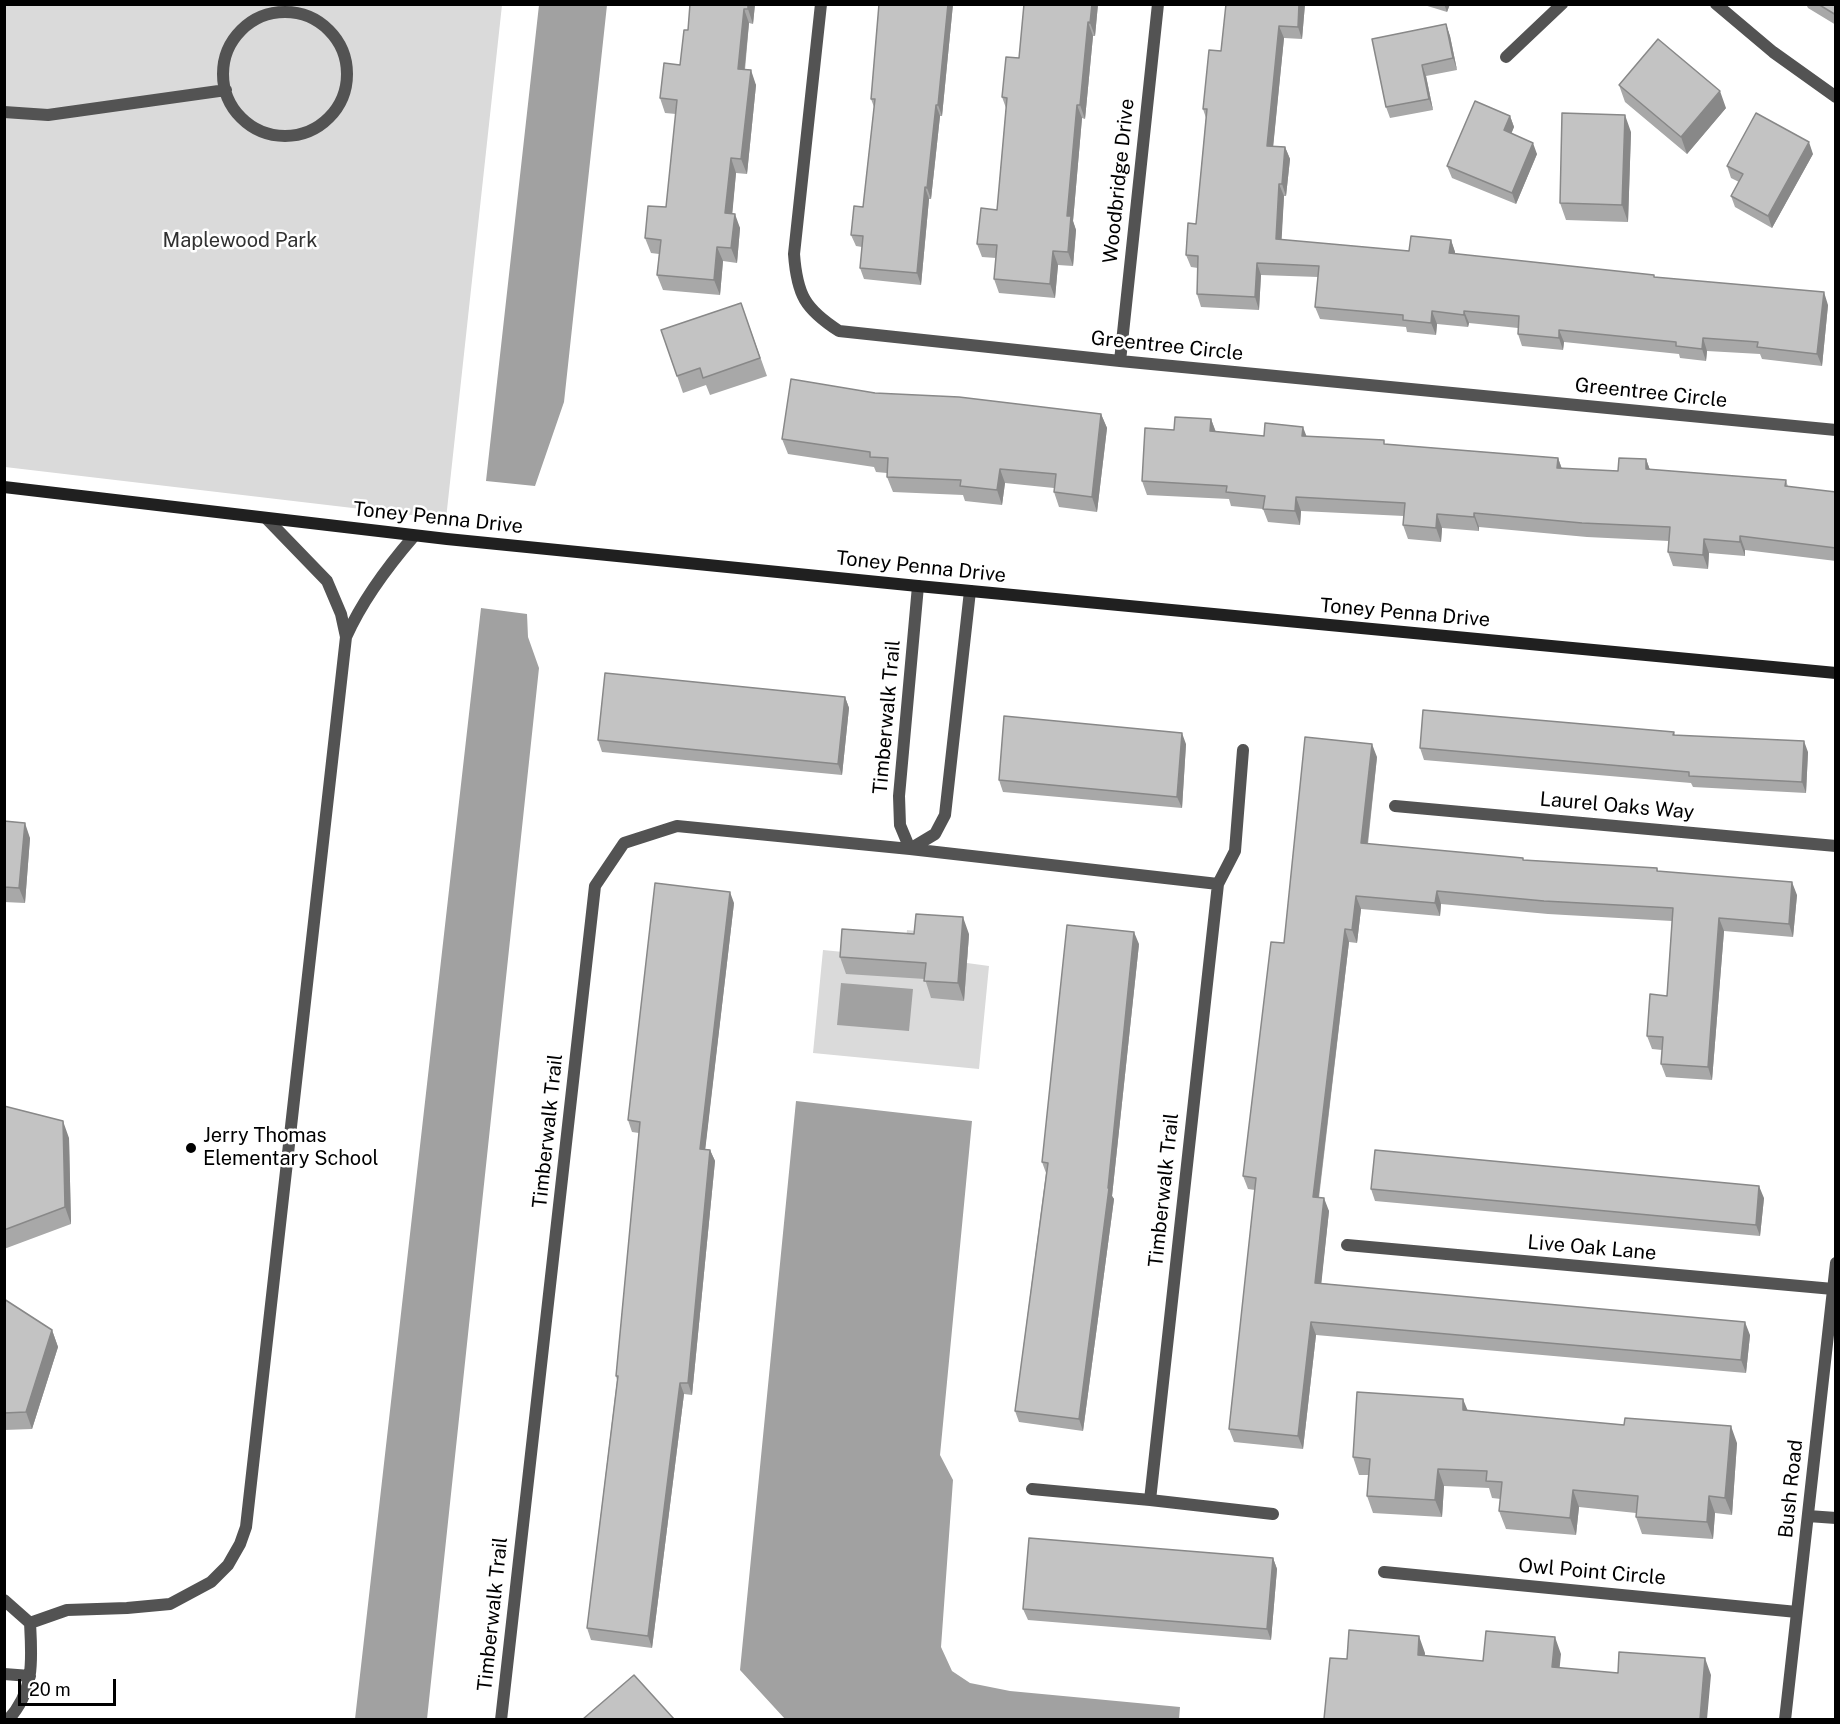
<!DOCTYPE html>
<html>
<head>
<meta charset="utf-8">
<style>
  body { margin:0 }
  #map { position:relative; width:1840px; height:1724px; overflow:hidden; background:#fff; font-family:"Public Sans",sans-serif }
  canvas { display:block }
  .frame { position:absolute; inset:0; border:6px solid #000; pointer-events:none }
  .scale { position:absolute; left:18px; top:1679px; width:98px; height:27px; box-sizing:border-box; border:3px solid #000; border-top:0; padding-left:8px; font-size:18px; line-height:21px; white-space:nowrap; color:#000; -webkit-text-stroke:4px #fff; paint-order:stroke }
</style>
</head>
<body>
<div id="map">
<canvas width="1840" height="1724"></canvas>
<div class="frame"></div>
<div class="scale">20 m</div>
</div>
<script>
const context = document.querySelector('canvas').getContext('2d');
context.lineJoin = 'round';
function paint(path, color) { context.fillStyle = color; context.fill(path, 'evenodd'); }
function strokePath(path, color, width, dash) { context.strokeStyle = color; context.lineWidth = width; context.lineCap = dash ? 'butt' : 'round'; context.setLineDash(dash || []); context.stroke(path); }
function drawText(font, color, halo, rows, align = 'center') {
  context.font = font + ' "Public Sans",sans-serif'; context.lineWidth = 5; context.setLineDash([]); context.textBaseline = 'middle'; context.strokeStyle = halo; context.fillStyle = color; for (const [text, x, y, turn = 0] of rows) {
    context.save(); context.translate(x, y); context.rotate((+turn || 0) * Math.PI / 180); context.textAlign = isNaN(turn) ? turn : align; if (halo) context.strokeText(text, 0, 0); context.fillText(text, 0, 0); context.restore();
  }
}
paint(new Path2D(`
  M5,5H502L446,519L5,467Z
  M907,930L969,936L967,963L989,966L979,1069L813,1053L823,950L904,958Z`), '#dadada');
paint(new Path2D(`
  M539,5H607L564,402L535,486L486,481Z
  M481,608L527,614L528,637L539,668L427,1719H355Z
  M841,983L913,989L909,1031L837,1025Z
  M796,1101L972,1121L940,1455L953,1480L941,1647L952,1671L970,1683L1010,1691L1180,1707L1179,1719H785L740,1670Z`), '#a1a1a1');
strokePath(new Path2D(`
  M223 74a62 62 0 1 1 124 0a62 62 0 1 1-124 0Z
  M4,112L48,115L226,90
  M266,518L327,581L341,614L346,637
  M4,1600L30,1623C32,1660 35,1690 8,1720
  M30,1623L67,1610L127,1608L170,1604L211,1582L228,1565L240,1544L246,1527L346,637C363,599 388,566 414,536
  M4,1674L30,1676`), '#535353', 12);
strokePath(new Path2D(`
  M821,4L794,254C797,295 805,309 839,331L1120,361L1836,430
  M1716,4L1773,52L1836,97
  M1506,57L1562,4
  M1120,361L1158,4
  M918,586L899,796L900,825L910,849L935,834L945,815L970,591
  M1395,806L1836,846
  M1347,1245L1833,1289
  M1032,1489L1150,1500L1273,1514
  M1150,1500L1218,884L1235,851L1243,750
  M1808,1516L1836,1518
  M1384,1572L1797,1612
  M501,1720L595,886L624,843L677,826L910,849L1218,884
  M1785,1720L1836,1263`), '#535353', 12);
strokePath(new Path2D(`
  M4,487L447,539L918,586L1836,673`), '#202020', 12);
paint(new Path2D(`
  M690,4H755L753,24L749,23L745,70L756,85L747,174L736,173L732,213L740,228L737,263L723,261L720,295L663,290L657,275L659,254L651,253L645,238L666,207L676,114L665,113L660,98L680,65L688,30Z
  M879,4H953L942,116H940L931,199H929L921,285L864,279L860,268L862,247L856,246L851,235L863,207L874,107L871,99Z
  M1024,4H1098L1095,36H1093L1085,119L1082,118L1073,221L1076,230L1073,266L1058,265L1055,298L999,293L994,279L996,258L982,257L977,244L997,210L1006,108L1002,97L1019,58Z
  M1305,4L1302,39L1284,38L1273,146L1285,147L1290,159L1286,196H1284L1281,240L1409,251L1451,240L1455,252V254L1655,277L1828,305L1822,366L1762,359L1760,354L1707,351L1706,361L1680,358L1679,354L1564,342L1563,350L1522,346L1518,334V328L1469,323L1468,327L1437,324L1436,335L1407,332L1406,327L1320,319L1315,307L1318,277L1261,275L1259,310L1201,307L1197,294L1198,268L1191,267L1186,255L1196,224L1206,118L1203,109L1221,51Z
  M1421,4H1450L1447,12Z
  M1806,4H1836V25L1808,8Z
  M1446,24L1450,36L1457,70L1426,76L1433,110L1390,118L1386,107Z
  M1619,85L1726,108L1687,154L1625,102Z
  M1510,116L1514,127L1511,133L1537,154L1516,204L1452,178L1447,166Z
  M1631,132L1628,222L1566,220L1560,203Z
  M1813,154L1772,228L1735,207L1731,196L1739,182L1731,178L1727,166Z
  M741,303L767,376L710,395L706,385L683,393L661,330Z
  M875,393L1101,414L1107,428L1097,512L1059,507L1054,492V488L1005,483L1002,505L965,501L963,495L893,492L887,477V473L876,472L874,467L788,454L782,439Z
  M1211,419L1216,432L1264,436H1306L1385,444L1558,458L1562,469L1618,471L1646,459L1650,470L1786,480L1788,487L1836,492V561L1745,550V556L1709,553L1708,569L1673,566L1668,552L1669,541L1587,537L1479,527V531L1442,528L1441,542L1408,539L1403,525L1404,516L1301,511L1300,525L1268,522L1263,509L1231,506L1229,499L1147,495L1142,481L1174,430Z
  M845,697L849,708L842,775L602,752L598,740Z
  M1674,732L1675,735L1808,752L1806,793L1693,787L1691,783L1424,760L1420,748Z
  M1186,744L1182,808L1003,792L999,780Z
  M1377,757L1368,844L1523,860L1657,868L1658,871L1797,895L1793,937L1724,931L1712,1080L1666,1077L1661,1064L1662,1050L1652,1049L1647,1036L1667,996L1672,921L1548,914L1441,904L1440,916L1361,909L1357,943L1349,942L1319,1198L1329,1211L1321,1283L1750,1335L1746,1373L1316,1335L1303,1449L1234,1442L1229,1429L1255,1190L1248,1189L1243,1176L1284,943Z
  M4,821L30,838L25,903L4,902Z
  M734,903L705,1149L710,1150L715,1161L692,1395L684,1394L652,1648L591,1640L587,1628L617,1380L616,1376L639,1133L632,1132L628,1120Z
  M914,934H969L964,1001L931,998L925,979L846,974L840,957Z
  M1139,944L1112,1196L1114,1199L1083,1431L1019,1422L1015,1411L1046,1173L1042,1162Z
  M4,1106L69,1138L71,1224L4,1249Z
  M1371,1189L1764,1198L1760,1236L1375,1201Z
  M4,1299L52,1330L58,1347L32,1429L4,1430Z
  M1467,1410L1737,1443L1732,1515L1715,1513L1713,1539L1642,1534L1636,1517V1513L1579,1507L1576,1535L1506,1529L1499,1511L1501,1499L1492,1498L1489,1488L1444,1486L1442,1517L1373,1513L1367,1496L1368,1475H1359L1353,1457Z
  M1273,1558L1277,1569L1271,1640L1028,1620L1023,1609Z`), '#a8a8a8');
paint(new Path2D(`
  M748,4H755L753,24L748,9Z
  M948,4H953L942,116L938,105Z
  M1092,4H1098L1095,36L1090,23Z
  M1299,4H1305L1302,39L1298,27Z
  M1444,4H1450L1447,12Z
  M744,9L749,23L743,84L738,69Z
  M1088,22L1093,36L1085,119L1080,105Z
  M1446,24L1450,36L1457,70L1453,58Z
  M1279,26L1284,38L1272,158L1267,146Z
  M1422,65L1426,76L1433,110L1429,99Z
  M751,70L756,85L747,174L741,159Z
  M1720,91L1726,108L1687,154L1681,137Z
  M936,105L940,116L931,199L927,188Z
  M1077,105L1082,118L1073,221L1076,230L1073,266L1068,252L1067,216Z
  M1625,115L1631,132L1628,222L1622,205Z
  M1510,116L1514,127L1508,142L1504,130Z
  M1809,142L1813,154L1772,228L1768,216Z
  M1533,143L1537,154L1516,204L1512,193Z
  M1285,147L1290,159L1286,196L1282,184Z
  M731,158L736,173L731,228L725,213Z
  M1279,184L1284,196L1281,251L1276,239Z
  M925,187L929,199L921,285L917,273Z
  M735,214L740,228L737,263L731,248Z
  M1451,240L1455,252L1454,266L1449,253Z
  M717,247L723,261L720,295L714,280Z
  M1053,251L1058,265L1055,298L1050,284Z
  M1257,263L1261,275L1259,310L1255,297Z
  M1824,292L1828,305L1822,366L1817,354Z
  M1432,311L1437,324L1436,335L1431,323Z
  M1464,311L1469,323L1468,327L1464,315Z
  M1559,330L1564,342L1563,350L1559,338Z
  M1703,338L1707,351L1706,361L1702,349Z
  M1101,414L1107,428L1097,512L1092,497Z
  M1211,419L1216,433L1210,431Z
  M1303,427L1308,440L1302,436Z
  M1558,458L1563,472L1557,468Z
  M1646,459L1651,473L1646,469Z
  M1000,469L1005,483L1002,505L997,490Z
  M1296,497L1301,511L1300,525L1295,511Z
  M1474,513L1479,527V531L1474,517Z
  M1437,514L1442,528L1441,542L1436,528Z
  M1740,536L1745,550V556L1740,542Z
  M1704,539L1709,553L1708,569L1703,555Z
  M845,697L849,708L842,775L838,764Z
  M1182,733L1186,744L1182,808L1177,797Z
  M1804,741L1808,752L1806,793L1802,782Z
  M1372,744L1377,757L1366,856L1361,843Z
  M25,823L30,838L25,903L19,888Z
  M1792,882L1797,895L1793,937L1789,924Z
  M1437,891L1441,904L1440,916L1435,903Z
  M730,892L734,903L704,1160L700,1149Z
  M1356,896L1361,909L1357,943L1352,930Z
  M963,917L969,934L964,1001L958,983Z
  M1719,918L1724,931L1712,1080L1708,1067Z
  M1345,929L1349,942L1317,1210L1313,1197Z
  M1134,932L1139,944L1112,1196L1114,1199L1083,1431L1079,1419L1108,1188Z
  M63,1121L69,1138L71,1224L65,1207Z
  M710,1150L715,1161L692,1395L688,1383Z
  M1759,1186L1764,1198L1760,1236L1756,1225Z
  M1324,1198L1329,1211L1320,1296L1315,1283Z
  M1311,1322L1316,1335L1303,1449L1298,1436Z
  M1745,1322L1750,1335L1746,1373L1741,1360Z
  M52,1330L58,1347L32,1429L26,1412Z
  M680,1383L684,1394L652,1648L648,1636Z
  M1463,1399L1470,1416L1463,1410Z
  M1731,1426L1737,1443L1732,1515L1725,1498Z
  M1438,1469L1444,1486L1442,1517L1435,1500Z
  M1573,1490L1579,1507L1576,1535L1570,1518Z
  M1709,1496L1715,1513L1713,1539L1707,1522Z
  M1273,1558L1277,1569L1271,1640L1267,1629Z
  M1419,1636L1425,1653L1424,1672L1418,1655Z
  M1555,1637L1561,1654L1558,1684L1552,1667Z
  M1705,1658L1711,1675L1707,1719H1700Z`), '#888');
const building = new Path2D(`
  M690,4H748V9H744L738,69L751,70L741,159L731,158L725,213L735,214L731,248L717,247L714,280L657,275L661,240L645,238L648,206L666,207L677,100L660,98L664,63L680,65L684,30H688Z
  M879,4H948L938,105H936L927,188L925,187L917,273L860,268L863,236L851,235L854,206L863,207L875,99H871Z
  M1024,4H1092L1090,23L1088,22L1080,105H1077L1067,216H1071L1068,252L1053,251L1050,284L994,279L997,245L977,244L981,208L997,210L1007,98L1002,97L1006,57L1019,58Z
  M1226,4H1299L1298,27L1279,26L1267,146L1285,147L1282,184H1279L1276,239L1409,251L1411,236L1451,240L1449,253L1654,275V277L1824,292L1817,354L1757,347L1758,342L1703,338L1702,349L1676,346V342L1559,330V338L1518,334L1519,316L1464,311V315L1432,311L1431,323L1403,320V315L1315,307L1319,266L1257,263L1255,297L1197,294L1198,256L1186,255L1188,223L1196,224L1207,109H1203L1209,50L1221,51Z
  M1818,4H1836V15Z
  M1446,24L1453,58L1422,65L1429,99L1386,107L1372,39Z
  M1658,39L1720,91L1681,137L1619,85Z
  M1475,101L1510,116L1504,130L1533,143L1512,193L1447,166Z
  M1562,113L1625,115L1622,205L1560,203Z
  M1756,113L1809,142L1768,216L1731,196L1743,174L1727,166Z
  M741,303L760,358L703,378L700,368L677,376L661,330Z
  M791,379L875,393L959,397L1101,414L1092,497L1054,492L1056,474L1000,469L997,490L960,486L961,480L887,477L888,458L870,457V452L782,439Z
  M1175,417L1211,419L1210,431L1264,436L1265,423L1303,427L1302,436L1384,440V444L1558,458L1557,468L1618,471L1619,458L1646,459V469L1786,480L1785,486L1836,492V548L1740,536V542L1704,539L1703,555L1668,552L1670,527L1582,523L1474,513V517L1437,514L1436,528L1403,525L1405,503L1296,497L1295,511L1263,509L1265,496L1226,492L1227,486L1142,481L1145,428L1174,430Z
  M605,673L845,697L838,764L598,740Z
  M1423,710L1674,732L1673,735L1804,741L1802,782L1689,776V772L1420,748Z
  M1004,716L1182,733L1177,797L999,780Z
  M1305,737L1372,744L1361,843L1523,858V860L1657,868V871L1792,882L1789,924L1719,918L1708,1067L1661,1064L1663,1037L1647,1036L1650,994L1667,996L1673,908L1544,901L1437,891L1435,903L1356,896L1352,930L1345,929L1313,1197L1324,1198L1315,1283L1745,1322L1741,1360L1311,1322L1298,1436L1229,1429L1256,1178L1243,1176L1271,942L1284,943Z
  M4,821L25,823L19,888L4,887Z
  M655,883L730,892L700,1149L710,1150L688,1383H680L648,1636L587,1628L618,1376H616L640,1122L628,1120Z
  M916,914L963,917L958,983L924,981L926,963L840,957L842,929L914,934Z
  M1067,925L1134,932L1108,1188H1109L1079,1419L1015,1411L1048,1163L1042,1162Z
  M4,1106L63,1121L65,1207L4,1230Z
  M1375,1150L1759,1186L1756,1225L1371,1189Z
  M4,1299L52,1330L26,1412L4,1413Z
  M1357,1392L1463,1399V1410L1624,1425L1625,1418L1731,1426L1725,1498L1709,1496L1707,1522L1636,1517L1638,1496L1573,1490L1570,1518L1499,1511L1502,1482L1486,1481L1487,1471L1438,1469L1435,1500L1367,1496L1370,1459L1353,1457Z
  M1029,1538L1273,1558L1267,1629L1023,1609Z
  M1349,1630L1419,1636L1418,1655L1483,1661L1486,1631L1555,1637L1552,1667L1618,1673L1619,1652L1705,1658L1700,1719H1324L1330,1658L1347,1659Z
  M634,1675L674,1719H583Z`);
paint(building, '#c3c3c3');
strokePath(building, '#888', 1.5);
for (const [x, y, r, color] of [
  [191,1148,6,"#000"]
]) { const dot = new Path2D(); dot.arc(x, y, r, 0, 2 * Math.PI); context.fillStyle = color; context.fill(dot); strokePath(dot, '#fff', 2); }
drawText('20px', '#000', '#fff', [
  ["Woodbridge Drive",1119,181,-84],
  ["Greentree Circle",1167,346,6],
  ["Greentree Circle",1651,393,6],
  ["Toney Penna Drive",438,518,6],
  ["Toney Penna Drive",921,567,6],
  ["Toney Penna Drive",1405,613,5],
  ["Timberwalk Trail",887,717,-85],
  ["Laurel Oaks Way",1617,806,5],
  ["Timberwalk Trail",548,1131,-84],
  ["Timberwalk Trail",1164,1190,-84],
  ["Live Oak Lane",1592,1248,5],
  ["Bush Road",1791,1489,-84],
  ["Owl Point Circle",1592,1572,5],
  ["Timberwalk Trail",493,1614,-84]
]);
drawText('20px', '#313131', '#fff', [
  ["Maplewood Park",240,241]
]);
drawText('20px', '#000', '#fff', [
  ["Jerry Thomas",203,1136],
  ["Elementary School",203,1159]
], 'left');
</script>
</body>
</html>
